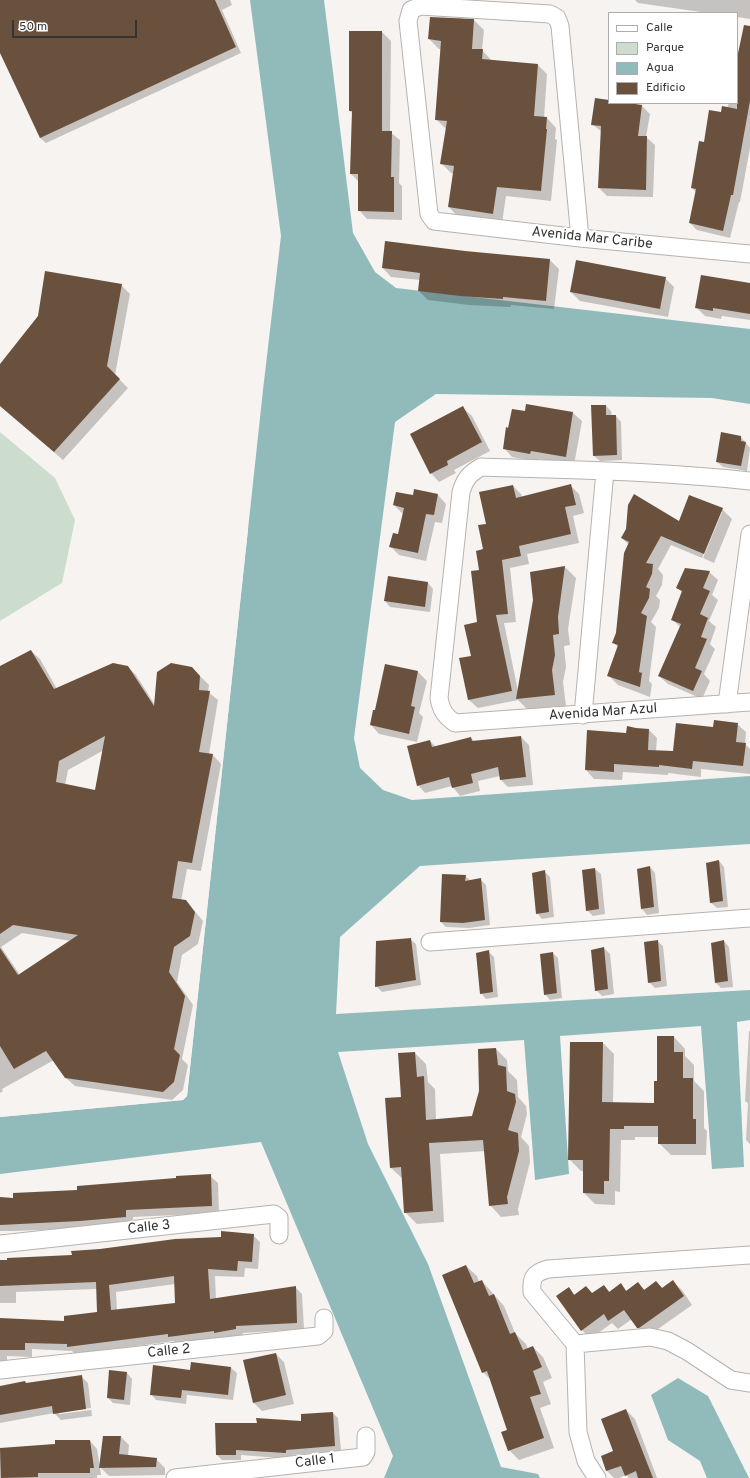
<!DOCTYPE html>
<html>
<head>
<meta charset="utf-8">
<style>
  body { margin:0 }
  #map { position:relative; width:750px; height:1478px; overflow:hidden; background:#f7f3f0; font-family:Overpass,sans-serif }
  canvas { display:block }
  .legend { position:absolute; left:608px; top:12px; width:130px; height:92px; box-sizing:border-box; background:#fff; border:1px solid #aeadad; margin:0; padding:5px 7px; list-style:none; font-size:12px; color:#353332 }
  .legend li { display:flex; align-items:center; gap:8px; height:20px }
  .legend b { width:20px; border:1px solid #aeadad }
  .scale { position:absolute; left:12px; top:20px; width:125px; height:18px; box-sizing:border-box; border:2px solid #353332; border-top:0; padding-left:5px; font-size:12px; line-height:14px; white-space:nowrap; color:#353332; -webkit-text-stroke:3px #fff; paint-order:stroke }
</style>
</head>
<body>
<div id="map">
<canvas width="750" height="1478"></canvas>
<ul class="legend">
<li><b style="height:5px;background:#fff"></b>Calle</li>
<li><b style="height:11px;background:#cdddcd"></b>Parque</li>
<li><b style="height:11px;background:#91bbbb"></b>Agua</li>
<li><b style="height:11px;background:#6a513d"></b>Edificio</li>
</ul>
<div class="scale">50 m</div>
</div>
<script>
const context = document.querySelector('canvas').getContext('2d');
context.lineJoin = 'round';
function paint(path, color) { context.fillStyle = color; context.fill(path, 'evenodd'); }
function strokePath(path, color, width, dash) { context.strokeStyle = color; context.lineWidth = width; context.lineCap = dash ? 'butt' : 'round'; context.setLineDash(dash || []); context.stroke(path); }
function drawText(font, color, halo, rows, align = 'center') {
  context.font = font + ' Overpass,sans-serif'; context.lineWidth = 4; context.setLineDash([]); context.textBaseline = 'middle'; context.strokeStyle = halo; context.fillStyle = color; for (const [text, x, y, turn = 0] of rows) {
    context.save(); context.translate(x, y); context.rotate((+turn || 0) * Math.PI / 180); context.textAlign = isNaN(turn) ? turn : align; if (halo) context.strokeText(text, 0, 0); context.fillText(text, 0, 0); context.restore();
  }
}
paint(new Path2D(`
  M0,432L55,478L75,520L62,583L0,621Z`), '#cdddcd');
paint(new Path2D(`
  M250,0H324L353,233L375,272L396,288L750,329V404L712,398L436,394L395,422L354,738L360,768L383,790L412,800L750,776V844L420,866L340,937L336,1014L750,990V1020L737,1022L744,1167L712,1169L701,1026L560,1036L569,1174L535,1180L524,1040L338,1052L368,1144L428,1264L501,1467L538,1474L540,1478H384L393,1456L261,1142L0,1174V1117L183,1100L187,1096L263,390L281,236Z
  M678,1378L708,1396L749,1478H707L700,1461L668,1440L651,1395Z`), '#91bbbb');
paint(new Path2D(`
  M246,529H248L187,1096L183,1100L0,1117V1115L183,1098L185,1095Z`), '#f7f3f0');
paint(new Path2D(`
  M0,0H230L232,5L222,10L241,53L46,143L40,138L0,50Z
  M635,0H750V19L737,17V13H708L638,3Z
  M474,20L484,30L482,50L492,61L538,65L547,74L544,118H547L556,128L555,139L557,140L551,201L506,196L502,223L458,217L449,207L454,174L451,173L442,164L447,130L437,120L442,49H439L429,39Z
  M350,32H382L391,41L390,132L400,140L399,183L402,186V220L367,219L359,210V182L351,174L353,114L350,111Z
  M750,38V148L740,202H739L730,238L697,230L690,223L697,193L692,188L704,143L722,113L727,108L729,103H737V63Z
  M609,101V103H623L642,106L650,114L646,137L655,145L653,197L607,196L599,188L602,132L592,124Z
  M465,252L550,260L559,269L554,309L511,305V307L469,305L428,300L419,291L420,280L391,277L383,268Z
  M665,278L674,287L668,317L580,301L571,292Z
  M750,284V320L722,316L721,319L705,316L696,307Z
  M121,285L130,294L115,375L128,388L63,460L0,406V366Z
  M527,405L573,413L582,421L574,465L539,459L538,462L512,457L504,448L509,429L526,412Z
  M606,406L611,411L612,416H616L621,422L622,460L600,461L594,456Z
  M463,408L472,416L490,451L454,470L456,473L439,482L431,473Z
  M741,437L750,448L747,471L723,467L717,462Z
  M513,486L521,494L522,497L571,486L579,494L584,513L573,516L579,543L527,554L529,564L510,568L516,622L504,623L518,691L534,600L532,573L565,567L576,578L568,629L570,645L564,646L566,667L563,682L566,706L528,710L518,700L478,708L469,700L472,656L478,623L481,570L487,524Z
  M438,495L446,504L442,523L435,522L426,561L399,555L391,547L399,535L403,514L394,505L413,497Z
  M722,509L732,519L714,563L703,558L722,512H720L702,558L671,545L658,569L663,575L662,585L656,596L660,600L659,608L651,622L656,627L649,681L652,684L650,697L618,685L608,675L618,647L613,642L616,633L629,545L622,538L679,523Z
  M709,572L718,580L712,595L718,600L709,621L716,627L710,644L715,649L704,674L710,681L702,699L668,684L659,676L680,627L672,619L683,593L678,588Z
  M428,583L433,589L430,612L390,607L385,601Z
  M31,651L40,659L57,689L128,667L136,675L155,705L192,668L209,685L208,692L218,700L209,754L213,755L221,764L201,871L187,869L181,901H186L203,921L198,944L182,955L177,982L193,1005L182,1059L188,1065L183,1090L172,1100L75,1086L66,1078L54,1060L2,1089L3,1091L0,1093V668ZM104,750L95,791L65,785L68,770ZM22,933L71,941L20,975L1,947Z
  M386,665L418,672L427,681L419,713L423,717L417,742L379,734L371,725L375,711Z
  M737,724L746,732L745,744L750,749V774L701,769V777L668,773V775L623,772L622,780L594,779L586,770L627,734L649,730L657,738L656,751L674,752L714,728Z
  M521,737L529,745L533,785L508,787L501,780L500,776L478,781L480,791L460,796L452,786L425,793L418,785L430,741L436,747L471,738L475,742Z
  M719,861L724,867L728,907L717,908L711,903Z
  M650,867L655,873L659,913L647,915L642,909L638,870Z
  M595,869L601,874L605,914L593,916L587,910Z
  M544,871L550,877L554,917L542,919L537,913Z
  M465,876L471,881L480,879L486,885L490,925L469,928L446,927L441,922Z
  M410,939L416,944L421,985L382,992L376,986Z
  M657,941L663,946L667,986L655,988L649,982Z
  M724,941L729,947L733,987L721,988L716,983Z
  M604,948L610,954L614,994L602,996L596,990Z
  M489,952L494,957L498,997L486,999L481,993Z
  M553,953L558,958L562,998L550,1000L545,994Z
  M749,1031H750V1144L746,1140L748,1103L745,1101Z
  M674,1037L685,1049V1056L694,1065V1081L704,1091V1128L707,1131L706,1155H671L659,1143V1137H635V1140H621L620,1192L615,1191V1205L595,1204L584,1193V1171H581L569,1159L603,1043L614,1054L613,1103L655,1104L658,1082Z
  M496,1049L507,1060L508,1071L517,1080L518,1097L526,1106L527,1114L521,1137L529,1146L530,1162L518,1209L519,1215L501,1217L490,1205L485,1151L440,1154L444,1222L417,1224L405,1212L403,1179L391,1168L402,1098L415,1053L426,1064L428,1082L435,1089L436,1120L473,1117Z
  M210,1176L218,1183L219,1213L133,1217V1224L88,1228L14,1231H0V1198L14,1199Z
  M253,1235L260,1242L258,1269L245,1268L244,1277L215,1276L216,1299L295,1287L302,1294L304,1329L243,1333L242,1336L176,1344L174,1341L75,1354L72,1351L32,1349V1357L7,1356V1363H0V1325L66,1322L99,1313L97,1289L16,1292V1303H0V1261L73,1256ZM175,1284L176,1304L117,1311L116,1292Z
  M466,1266L477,1276L479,1282L482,1281L504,1306L515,1333L526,1344L528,1349L533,1347L543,1357L552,1378L543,1382L551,1404L540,1408L554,1448L519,1460L509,1450L508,1430L492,1381L483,1372Z
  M656,1282L663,1289L673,1282L682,1290L692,1305L648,1336H647L638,1328L632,1319L618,1329L612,1323L590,1339L582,1330L569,1288L575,1295L593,1294L604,1286L610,1292L621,1285L627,1291L638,1284L645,1290Z
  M276,1354L284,1362L294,1404L262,1411L253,1402Z
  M231,1368L237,1373L233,1400L187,1395L186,1404L156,1400L151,1394L191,1371Z
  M127,1373L132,1379L130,1405L113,1403L108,1398Z
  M81,1376L88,1383L92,1416L61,1420L54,1413L0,1423V1387ZM91,1408V1410L59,1414V1412Z
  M626,1410L635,1419L657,1478H629L626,1475L619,1478H614L607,1471L602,1457L615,1451Z
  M333,1413L338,1418L341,1451L292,1455V1459L241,1455V1460H222L217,1455L302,1423Z
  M121,1437L129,1445L128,1456L156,1459L165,1468V1475L109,1476L100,1467L101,1475H97V1478H0V1449L90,1441L97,1449L100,1467Z`), '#0003');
paint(new Path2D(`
  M0,0H215L236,47L40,138L0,53Z
  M430,17L474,19L472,49H483L482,59L538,64L534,116L547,117L546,129H547L541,191L497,187L493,214L448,207L454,166L440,164L447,121L435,120L441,41L428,39Z
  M744,25L750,26V101L733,195H731L723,231L689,223L696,189L691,188L699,141L704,142L709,110L721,112L722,106L737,109V58Z
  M349,31H382V131H392L391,177H394V212L358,211V174H350L352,111H349Z
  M595,98L609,100V103H629L642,105L638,136H647L646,190L598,188L601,126L591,125Z
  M385,241L465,251L550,259L546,301L503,297V299L460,296L418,291L420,273L382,268Z
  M576,260L666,277L660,309L570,292Z
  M45,271L122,284L107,366L120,379L54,452L0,406V364L38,316Z
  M701,275L750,283V314L713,308V311L695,308Z
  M526,404L573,412L566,457L531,451L530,454L503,449L506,427L508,428L512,409L525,411Z
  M591,405H606V415H616L617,455L593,456Z
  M463,406L482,442L447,461L448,465L430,474L410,434Z
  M721,432L741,436V441L746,442L741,466L716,462Z
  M571,484L576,505L565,507L571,534L519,546L521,556L502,560L508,614L496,615L512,691L468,700L459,658L471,656L464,625L477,622L471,571L479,570L476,551L483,549L478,525L486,524L479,492L513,485L516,498Z
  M414,489L438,494L434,515L426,514L418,553L389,547L393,533L398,534L404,508L393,505L396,492L413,495Z
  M634,494L679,521L689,495L723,508L704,554L661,536L646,563L653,564L652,574L646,587L650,589L649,598L641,613L647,616L639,672L642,673L640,687L607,676L618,645L612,643L616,633L624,553L629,542L621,538L626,529L628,505Z
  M565,566L558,617L559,634L553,635L555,655L552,670L555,695L516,699L533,600L530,572Z
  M685,568L710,571L703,588L710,591L700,614L708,618L701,637L707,639L695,668L702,671L693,691L658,676L681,624L671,620L682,591L676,588Z
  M388,576L428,582L425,607L384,601Z
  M31,650L54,689L113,663L128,666L154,706L157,672L171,663L192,667L200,676L199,690L210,691L199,752L213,754L192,863L178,861L172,898L186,900L195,912L190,936L174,947L169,972L185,996L174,1049L180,1055L174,1082L163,1092L65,1078L46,1051L14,1069L0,1046V948L18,975L78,935L13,925L0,934V666ZM105,736L95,790L56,782L59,761Z
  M385,664L418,671L411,706L415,707L409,734L370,725L373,710H375Z
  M714,720L738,723L736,742L746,743L743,766L693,761L692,769L659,765V767L614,764V772L585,770L587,730L626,733L627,726L636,728L649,729L648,750L673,751L676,723L713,727Z
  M521,736L526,777L500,780L498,767L471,774L473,783L452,788L449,777L417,786L407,746L430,740L432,747L471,737L472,741Z
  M719,860L723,901L710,903L706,863Z
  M650,866L654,907L641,909L637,869Z
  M595,868L599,909L586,911L582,870Z
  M545,870L549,912L536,914L532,873Z
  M442,874L466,875L465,881L481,878L485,920L463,923L440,922Z
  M411,938L416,980L375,987L376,941Z
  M658,940L661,981L648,983L644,942Z
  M724,940L728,981L715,983L711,943Z
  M604,947L608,989L595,991L591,950Z
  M489,950L493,992L480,994L476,953Z
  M553,952L557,993L544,995L540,954Z
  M657,1036H674V1052H683V1078H693V1119H696V1144H658V1126H624V1129H610L609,1181H604V1194L583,1193V1160H568L570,1042H603L602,1102L654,1103V1081H657Z
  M496,1048L498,1065L506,1067L507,1091L515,1094L516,1102L508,1130L518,1133L519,1151L507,1197L508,1204L489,1206L483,1140L429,1143L433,1211L404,1213L401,1167L390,1168L385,1098L401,1097L398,1053L415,1052L417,1077L424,1076L426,1120L472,1116L479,1091L478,1049Z
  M211,1174L212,1206L126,1210V1217L80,1221L0,1225V1197L13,1198V1193L77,1190V1186L176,1178V1176Z
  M221,1231L254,1234L252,1262L238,1261L237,1271L208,1269L210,1299L296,1286L297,1323L236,1326V1329L214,1333V1331L168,1337V1334L67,1347V1344L25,1343V1350H0V1318L64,1321V1316L97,1312L96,1282L0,1286V1260H7V1258L72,1255L71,1251L100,1249L175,1239L221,1237ZM174,1276L175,1303L111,1310L109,1285Z
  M466,1265L474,1283L482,1280L489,1296L494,1294L510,1334L515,1332L523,1350L533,1346L542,1367L533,1371L541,1394L530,1397L544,1438L508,1451L501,1432L507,1430L487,1371L482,1373L442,1275Z
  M673,1280L684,1296L639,1328H637L624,1310L608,1321L604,1314L581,1331L556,1296L569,1287L574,1295L586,1286L592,1293L604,1285L609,1292L621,1283L626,1291L638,1282L644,1290L656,1281L662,1288Z
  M276,1353L286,1395L253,1403L243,1360Z
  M191,1362L231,1367L228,1395L182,1390L181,1398L150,1395L153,1365L190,1370Z
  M109,1370L127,1372L124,1400L107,1398Z
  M82,1375L86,1409L53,1414L52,1406L0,1415V1386L25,1381L26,1383Z
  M626,1409L653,1478H638L636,1471L625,1476L621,1466L606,1471L601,1456L613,1451L601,1419Z
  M333,1412L335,1446L286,1450V1453L236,1450V1455H216L215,1423H257L256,1418L301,1421V1414Z
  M103,1436H121L119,1454L157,1458L156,1467L99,1468Z
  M55,1440H90L94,1468H90V1473H38V1477L1,1478L0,1448L55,1444Z`), '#6a513d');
const street = new Path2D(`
  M580,238L560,26L557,18L550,14L420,6L411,10L408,21L429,214L434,221L580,238L750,254
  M750,481C661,471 571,470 481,467C469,474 465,479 461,492L439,698C441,710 445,716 455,723L750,702
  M727,704L750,534
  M583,715L605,471
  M430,942L750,918
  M0,1244L274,1214L279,1218V1235
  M575,1344L650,1337L668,1341L687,1351L731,1380L750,1383
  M0,1370L318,1336L324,1331V1318
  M175,1478L363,1457L366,1452V1436
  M597,1478L586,1461L578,1432L575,1344L532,1292C531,1277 534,1273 548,1269L750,1255`);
strokePath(street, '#b6b2af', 19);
strokePath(street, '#fff', 17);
drawText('14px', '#353332', '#fff', [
  ["Avenida Mar Caribe",592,239,6],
  ["Avenida Mar Azul",603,713,-4],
  ["Calle 3",149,1228,-6],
  ["Calle 2",169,1352,-6],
  ["Calle 1",315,1462,-7]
]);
</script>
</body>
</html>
